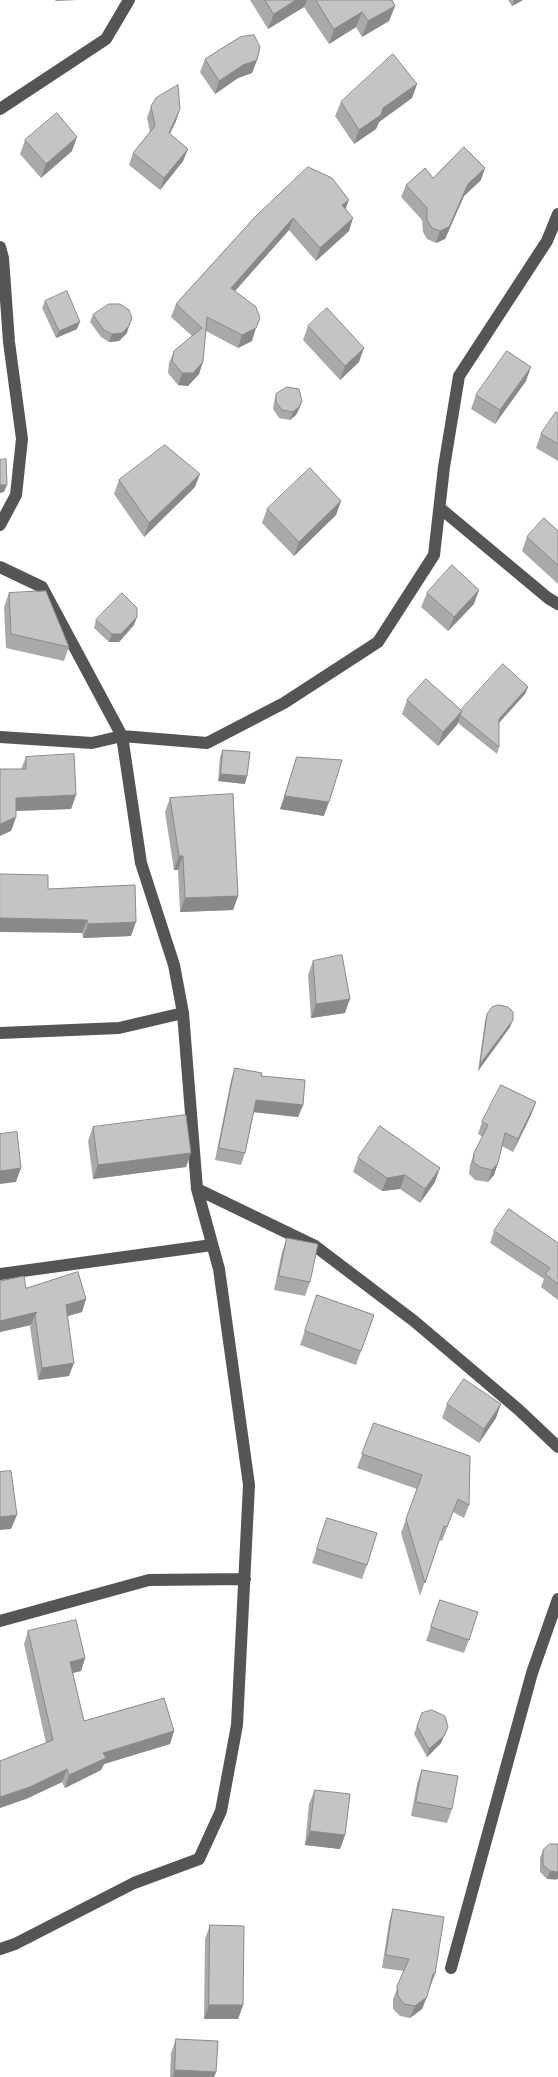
<!DOCTYPE html>
<html>
<head>
<meta charset="utf-8">
<style>
  body { margin:0 }
  canvas { display:block; background:#fff }
</style>
</head>
<body>
<canvas width="558" height="2077"></canvas>
<script>
const context = document.querySelector('canvas').getContext('2d');
context.lineJoin = 'round';
function strokePath(path, color, width, dash) { context.strokeStyle = color; context.lineWidth = width; context.lineCap = dash ? 'butt' : 'round'; context.setLineDash(dash || []); context.stroke(path); }
function paint(path, color) { context.fillStyle = color; context.fill(path, 'evenodd'); }
strokePath(new Path2D(`
  M0,109L106,39L129,0
  M0,247L3,258L9,342L22,439L16,495L0,525
  M440,508L548,598L558,604
  M0,567L42,587L122,736L141,863L174,965L183,1013L197,1189L219,1269L249,1485L237,1725L221,1811L199,1859L134,1883L15,1944L0,1949
  M0,737L92,743L122,736L207,743L284,703L378,642L434,555L444,467L459,376L547,241L558,214
  M0,1033L119,1028L183,1013
  M197,1189L315,1246L414,1321L519,1410L558,1447
  M0,1274L212,1245
  M0,1621L149,1580L245,1579
  M451,1968L532,1673L558,1599`), '#555', 12);
paint(new Path2D(`
  M250,0H392L395,6L389,21L362,37L356,27L329,44L304,7L268,29Z
  M508,0H523L512,6Z
  M205,59L257,60L252,73L238,78L215,94L200,72Z
  M417,84L412,98L379,122L376,129L354,144L335,116L341,102Z
  M151,106L176,121L170,134L188,149L183,161L160,190L129,165L133,153L150,132L147,118Z
  M25,140L72,151L41,178L20,154Z
  M433,178L481,180L464,196L445,239L436,243L427,239L423,232L422,220L401,197L406,185Z
  M346,209L349,231L316,261L289,230L235,291L252,341L238,348L206,331L199,374L188,386L178,385L168,373L169,363L174,351L192,336L171,317L176,304L256,216Z
  M45,301L77,329L56,338L42,308Z
  M93,315L127,333L119,341L109,342L101,337L90,322Z
  M308,326L359,362L340,380L303,340Z
  M526,381L495,424L471,409L476,395Z
  M276,394L302,401L299,409L296,415L290,420L279,418L273,409L274,402Z
  M558,413V461L536,448L541,434Z
  M119,480L195,487L144,537L114,494Z
  M341,501L336,515L294,556L262,523L267,509Z
  M558,531V584L522,551L527,537Z
  M9,593L69,647L64,661L6,648L4,607Z
  M427,593L474,604L448,631L421,607Z
  M96,620L134,625L119,642H109L94,628Z
  M528,687L525,694L499,723V747L497,754L458,723L438,746L402,714L407,700L461,710Z
  M223,750L245,784L218,781L220,757Z
  M26,757L76,795L71,809L16,811V817L11,831L21,769Z
  M297,757L324,816L280,809Z
  M170,798L238,896L233,910L180,912L178,870H174L165,812Z
  M48,889L131,936L83,938L82,933Z
  M313,961L345,1013L311,1018L308,975Z
  M487,1014L510,1027L478,1071L485,1021Z
  M235,1068L261,1076L303,1105L298,1117L254,1112L245,1153L241,1165L215,1160L231,1080Z
  M536,1102L531,1115L513,1152L502,1146L494,1175L488,1182L475,1180L469,1174L470,1165L474,1153L483,1137L478,1134L482,1122Z
  M93,1127L191,1153L186,1167L93,1179L88,1141Z
  M358,1158L435,1182L420,1203L400,1189L382,1191L353,1172Z
  M494,1231L558,1243V1300L541,1287L544,1279L490,1243Z
  M287,1238L310,1282L305,1296L274,1290L282,1252Z
  M0,1281L26,1288L86,1299L82,1312L67,1316L69,1376L38,1380L30,1327L31,1325L0,1332Z
  M317,1295L374,1315L356,1365L300,1345Z
  M447,1404L496,1418L479,1443L442,1418Z
  M374,1423L469,1505L464,1518L453,1512L442,1541L439,1540L420,1596L401,1533L417,1489L357,1468Z
  M327,1518L367,1565L362,1579L312,1563Z
  M440,1600L469,1640L464,1653L426,1641Z
  M28,1631L85,1658L81,1671L72,1673L84,1721L174,1731L170,1744L104,1764L101,1770L65,1788L62,1782L26,1799L46,1743L24,1644Z
  M417,1726L448,1727L441,1743L427,1757L414,1734Z
  M422,1770L452,1809L447,1823L411,1816L417,1784Z
  M315,1790L345,1835L340,1849L305,1845L309,1804Z
  M543,1850L557,1880L547,1879L540,1872V1858Z
  M393,1909L430,1987H429L422,2009L410,2018L400,2016L393,2009V1999L404,1971L382,1968L389,1922Z
  M210,1925L243,2005L238,2019H204L205,1939Z
  M176,2039L216,2072L214,2077H170L171,2053Z`), '#a9a9a9');
paint(new Path2D(`
  M56,0H78L55,1Z
  M296,0H307L304,7L268,29L274,14Z
  M514,0H523L512,6Z
  M395,6L389,21L362,37L368,21Z
  M362,12L356,27L329,44L334,29Z
  M257,60L252,73L238,78L215,94L219,81L243,65Z
  M417,84L412,98L379,122L376,129L354,144L359,130L383,108Z
  M180,109L176,121L164,145L169,133Z
  M77,137L72,151L41,178L46,164Z
  M188,149L183,161L160,190L164,178Z
  M485,168L481,180L464,196L445,239L436,243L440,231L468,184Z
  M349,200L344,213L342,205Z
  M293,218L289,230L227,300L231,288Z
  M353,218L349,231L316,261L320,248Z
  M80,322L77,329L56,338L59,331Z
  M129,326L127,333L119,341L109,342L112,334Z
  M256,328L252,341L238,348L242,335Z
  M364,348L359,362L340,380L345,366Z
  M203,362L199,374L188,386L178,385L182,373Z
  M531,367L526,381L495,424L500,410Z
  M302,401L299,409L296,415L290,420L293,412Z
  M200,474L195,487L144,537L149,523Z
  M0,485H7L4,492L0,493Z
  M341,501L336,515L294,556L299,542Z
  M479,590L474,604L448,631L454,617Z
  M137,617L134,625L119,642H109L112,634Z
  M528,687L525,694L496,726L499,719Z
  M462,711L457,725L438,746L443,732Z
  M221,774L247,776L245,784L218,781Z
  M76,795L71,809L11,811L16,798Z
  M285,796L329,802L324,816L280,809Z
  M16,817L11,831L0,836V824Z
  M179,856H183L178,870H174Z
  M238,896L233,910L180,912L185,898Z
  M0,918L87,920L82,933L0,932Z
  M136,922L131,936L83,938L88,924Z
  M350,999L345,1013L311,1018L316,1004Z
  M513,1020L510,1027L478,1071L480,1064Z
  M256,1100L303,1105L298,1117L252,1112Z
  M536,1102L531,1115L513,1152L518,1139Z
  M191,1153L186,1167L93,1179L98,1165Z
  M498,1163L494,1175L488,1182L492,1170Z
  M21,1168L16,1182L0,1184V1171Z
  M440,1168L435,1182L420,1203L425,1189Z
  M405,1175L400,1189L382,1191L387,1178Z
  M86,1299L82,1312L61,1318L66,1305Z
  M37,1312L35,1315L31,1325L0,1332V1321Z
  M74,1363L69,1376L38,1380L42,1368Z
  M501,1404L496,1418L479,1443L484,1429Z
  M17,1515L11,1529L0,1530V1517Z
  M85,1658L81,1671L65,1675L70,1662Z
  M448,1727L441,1743L427,1757L429,1749Z
  M174,1731L170,1744L104,1764L101,1770L65,1788L69,1775L103,1753Z
  M67,1769L62,1782L26,1799L0,1808V1797Z
  M310,1831L345,1835L340,1849L305,1845Z
  M550,1871L558,1872V1879H547Z
  M433,1974H435L430,1987L428,1986Z
  M427,1997L422,2009L410,2018L415,2006Z
  M209,2005H243L238,2019H204Z
  M175,2070L216,2072L214,2077H173Z`), '#898989');
const building = new Path2D(`
  M265,0H296L274,14Z
  M316,0H392L395,6L368,21L362,12L334,29Z
  M254,35L260,47L257,60L243,65L219,81L205,59L240,37Z
  M393,54L417,84L383,108L381,115L359,130L341,102Z
  M178,85L180,109L169,133L188,149L164,178L133,153L155,126L151,106L156,98Z
  M57,113L77,137L46,164L25,140Z
  M464,147L485,168L468,184L449,227L440,231L432,228L427,220V208L406,185L425,168L433,178Z
  M308,167L332,178L349,200L342,205L353,218L320,248L293,218L231,288L256,307L260,318L256,328L242,335L207,317L203,362L193,373H182L172,361L174,351L202,328L176,304L256,216Z
  M67,291L80,322L59,331L45,301Z
  M109,304H120L129,310L132,318L129,326L122,333L112,334L104,330L93,315Z
  M327,308L364,348L345,366L308,326Z
  M507,351L531,367L500,410L476,395Z
  M287,387L299,389L302,401L299,407L293,412L282,410L276,402V394Z
  M556,412L558,413V444L541,434Z
  M165,445L200,474L149,523L119,480Z
  M6,459L7,485H0V460Z
  M310,468L341,501L299,542L267,509Z
  M544,518L558,531V565L527,537Z
  M452,565L479,590L454,617L427,593Z
  M46,591L69,647L11,634L9,593Z
  M122,593L137,608V617L121,634H112L96,620Z
  M503,664L528,687L499,719V747L460,715L462,711L461,710Z
  M426,679L462,711L443,732L407,700Z
  M223,750L250,752L247,776L221,774Z
  M74,754L76,795L16,798V817L0,824V769H26V757Z
  M297,757L342,760L329,802L285,796Z
  M233,794L238,896L185,898L183,856H179L170,798Z
  M0,874L48,875V889L135,885L136,922L88,924L87,920L0,918Z
  M342,955L350,999L316,1004L313,961Z
  M499,1005L508,1007L513,1012V1020L480,1064L487,1014L492,1007Z
  M235,1068L262,1073L261,1076L305,1080L303,1105L256,1100L245,1153L219,1148Z
  M501,1085L536,1102L518,1139L505,1133L498,1163L492,1170L480,1167L473,1162L474,1153L488,1125L482,1122Z
  M186,1115L191,1153L98,1165L93,1127Z
  M380,1126L440,1168L425,1189L405,1175L387,1178L358,1158Z
  M17,1132L21,1168L0,1171V1134Z
  M509,1209L558,1243V1284L545,1274L550,1268L494,1231Z
  M287,1238L318,1244L310,1282L279,1276Z
  M78,1272L86,1299L66,1305L74,1363L42,1368L35,1315L37,1312L0,1321V1281L24,1276L26,1288Z
  M317,1295L374,1315L361,1351L305,1331Z
  M464,1379L501,1404L484,1429L447,1404Z
  M374,1423L470,1456L469,1505L458,1499L447,1527L444,1526L425,1583L406,1519L422,1475L362,1454Z
  M11,1471L17,1515L0,1517V1472Z
  M327,1518L377,1533L367,1565L317,1549Z
  M440,1600L478,1612L469,1640L431,1627Z
  M76,1620L85,1658L70,1662L84,1721L164,1698L174,1731L103,1753L106,1758L69,1775L67,1769L30,1787L0,1797V1761L53,1740L28,1631Z
  M432,1710L445,1716L448,1727L444,1736L429,1749L417,1726L422,1713Z
  M422,1770L458,1776L452,1809L416,1802Z
  M315,1790L350,1794L345,1835L310,1831Z
  M550,1844H558V1872L550,1871L543,1865V1850Z
  M393,1909L444,1917L435,1974H433L427,1997L415,2006L404,2004L398,1996L397,1986L409,1959L386,1955Z
  M210,1925L244,1926L243,2005H209Z
  M176,2039L218,2041L216,2072L175,2070Z`);
paint(building, '#c4c4c4');
strokePath(building, '#898989', 1);
</script>
</body>
</html>
